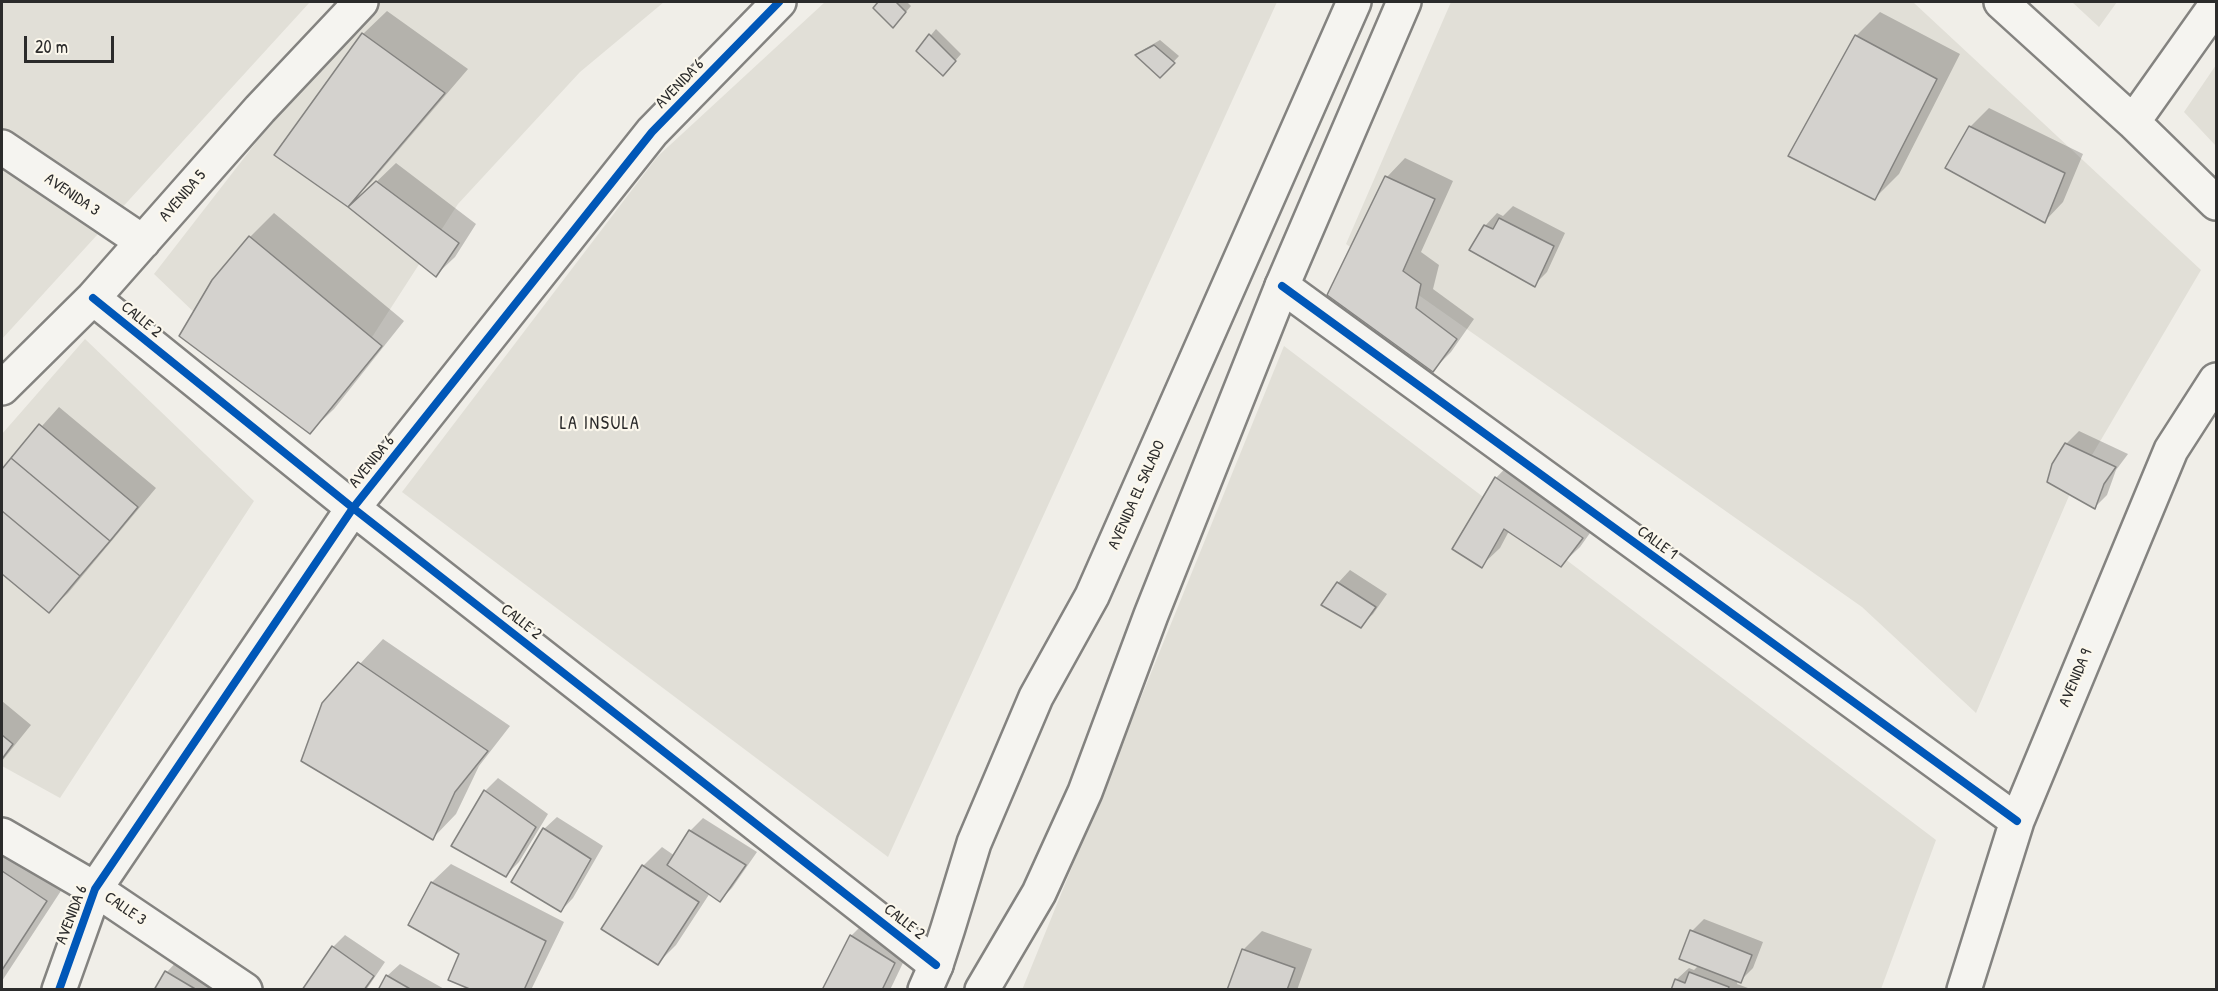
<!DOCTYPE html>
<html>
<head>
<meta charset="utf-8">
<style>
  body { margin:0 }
  #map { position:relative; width:2218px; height:991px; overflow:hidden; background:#f0eee8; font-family:"Patrick Hand",sans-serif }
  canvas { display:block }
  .frame { position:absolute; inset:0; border:3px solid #2b2b2b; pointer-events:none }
  .scale { position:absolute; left:24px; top:36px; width:90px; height:27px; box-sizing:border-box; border:3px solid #2b2b2b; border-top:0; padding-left:8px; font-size:18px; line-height:21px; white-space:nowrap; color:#2b2b2b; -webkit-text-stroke:4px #fbf7ec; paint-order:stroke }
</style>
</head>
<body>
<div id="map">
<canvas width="2218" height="991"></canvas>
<div class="frame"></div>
<div class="scale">20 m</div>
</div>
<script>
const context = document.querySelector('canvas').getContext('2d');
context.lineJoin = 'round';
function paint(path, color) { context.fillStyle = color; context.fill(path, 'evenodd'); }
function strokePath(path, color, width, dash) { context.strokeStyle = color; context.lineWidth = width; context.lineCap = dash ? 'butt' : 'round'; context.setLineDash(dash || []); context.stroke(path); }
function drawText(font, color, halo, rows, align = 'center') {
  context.font = font + ' "Patrick Hand",sans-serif'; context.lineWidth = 4.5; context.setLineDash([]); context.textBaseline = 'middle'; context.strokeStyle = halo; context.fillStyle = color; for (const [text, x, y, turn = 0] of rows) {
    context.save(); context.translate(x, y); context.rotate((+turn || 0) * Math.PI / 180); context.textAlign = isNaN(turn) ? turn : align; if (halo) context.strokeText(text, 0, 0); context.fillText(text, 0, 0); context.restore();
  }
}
paint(new Path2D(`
  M2,2H310L2,339Z
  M365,2H664L580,72L458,204L314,427L154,274Z
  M825,2H1277L888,857L402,492L657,157Z
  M1451,2H1913L2201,270L2072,489L1976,713L1862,607L1346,244Z
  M2072,2H2117L2099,27Z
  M2216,65V146L2184,112Z
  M85,339L254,501L60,798L2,766V434Z
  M1284,346L1936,840L1881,989L1022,990Z`), '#e1dfd7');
paint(new Path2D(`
  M880,2H907L911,6L899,20L875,8Z
  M387,11L468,69L372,181L348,205L363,34Z
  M1880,12L1960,54L1899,174L1875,198L1856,36Z
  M936,29L961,54L949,68L918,51Z
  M1160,40L1179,56L1160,76L1138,55L1143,50Z
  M1989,108L2083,154L2063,202L2045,221L1947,167L1971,126Z
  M1405,158L1453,181L1421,252L1439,265L1433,289L1474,319L1451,352L1433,370L1328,295L1387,177Z
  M396,163L476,224L455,257L436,275L369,189Z
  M1513,206L1565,233L1547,272L1534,285L1485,226L1497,213L1503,216Z
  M274,213L404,321L334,409L310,432L214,281L250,237Z
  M59,407L156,488L68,593L49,611L2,572V471Z
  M2079,431L2128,454L2116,470L2107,495L2095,507L2066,444Z
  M1514,459L1600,519L1580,547L1561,565L1509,531L1500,548L1481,566L1454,548L1496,478Z
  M1350,570L1387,594L1373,614L1360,626L1338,583Z
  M383,639L510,726L479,766L456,814L433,838L323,704Z
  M2,701L31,725L2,761Z
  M498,778L548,814L519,862L506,875L453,846L485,791Z
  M557,817L603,846L573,898L561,911L544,829Z
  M703,818L757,852L732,888L720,900L710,893L676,945L658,963L643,866L662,847L675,856L690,831Z
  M2,832L70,877L2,981Z
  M451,864L564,922L531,990H476L461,953L410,924L432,882Z
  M870,917L912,944L890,990H824L851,936Z
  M1704,919L1763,942L1753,968L1740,981L1738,980L1737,984L1748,988L1747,990H1673L1676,980L1689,968L1694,970L1699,965L1692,931Z
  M1262,931L1312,949L1297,990H1228L1243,950Z
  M345,935L385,962L366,990H304L333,947Z
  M179,959L231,990H156L167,972Z
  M400,964L446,990H380L387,976Z`), '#0003');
const building = new Path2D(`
  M878,2H896L906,12L893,28L873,8Z
  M362,33L445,93L348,207L274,155Z
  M929,34L956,61L943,76L916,51Z
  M1855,35L1937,79L1875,200L1788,156Z
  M1154,45L1175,63L1160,78L1135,55Z
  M1969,126L2065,173L2045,223L1945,168Z
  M1385,176L1435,199L1403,271L1421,284L1416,308L1457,339L1433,372L1327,295Z
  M376,181L459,243L436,277L348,207Z
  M1499,218L1554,246L1535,287L1469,250L1484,225L1493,229Z
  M249,236L382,346L310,434L179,336L212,280Z
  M39,424L138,507L110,541L11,458Z
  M2065,443L2116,467L2104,484L2095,509L2047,482L2052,464Z
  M11,458L110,541L80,576L2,511V469Z
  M1495,477L1583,538L1561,567L1504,529L1482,568L1452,549Z
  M2,511L80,576L49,613L2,574Z
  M1337,582L1376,607L1361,628L1321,605Z
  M358,662L488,751L455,792L433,840L301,761L322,703Z
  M2,735L13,744L2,759Z
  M484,790L536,827L506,877L451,846Z
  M543,828L591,859L561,912L511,882Z
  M689,830L746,865L720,902L667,865Z
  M642,865L699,902L658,965L601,929Z
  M2,871L47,901L2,970Z
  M431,882L546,941L524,990H472L448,980L459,954L408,925Z
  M1690,930L1752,955L1741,983L1679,959Z
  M850,935L895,963L882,990H822Z
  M332,946L374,976L364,990H302Z
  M1242,949L1295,968L1287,990H1227Z
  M165,971L197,990H154Z
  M1689,972L1729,987L1728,990H1671L1675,979L1685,983Z
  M386,975L412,990H378Z`);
paint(building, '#d4d2ce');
strokePath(building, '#848380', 1.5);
const minor = new Path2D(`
  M2001,2L2133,122L2216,203
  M2133,122L2216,5
  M2,147L143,242
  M1282,286L2017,821
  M93,298L353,508L936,965
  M2,388L93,298L260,109L361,2
  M2,835L95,889L245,990
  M59,990L95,889L353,508L652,132L779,2
  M1964,990L2017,821L2171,450L2216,380`);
const major = new Path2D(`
  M925,990L936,965L948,928L974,843L1036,697L1092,596L1354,2
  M982,990L1039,893L1085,792L1151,615L1282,286L1404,2`);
strokePath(minor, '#848380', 38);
strokePath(major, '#848380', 38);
strokePath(minor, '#f5f4f0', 33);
strokePath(major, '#f5f4f0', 33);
strokePath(new Path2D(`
  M1282,286L2017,821
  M93,298L353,508L936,965
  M59,990L95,889L353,508L652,132L779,2`), '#0057b8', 8);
drawText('16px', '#2b2b2b', '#fbf7ec', [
  ["AVENIDA 6",680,84,-46],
  ["AVENIDA 3",72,195,34],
  ["AVENIDA 5",183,196,-49],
  ["CALLE 2",141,320,39],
  ["AVENIDA 6",372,462,-51],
  ["AVENIDA EL SALADO",1137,495,-66],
  ["CALLE 1",1657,543,36],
  ["CALLE 2",521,622,38],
  ["AVENIDA 9",2076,678,-67],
  ["CALLE 3",125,909,34],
  ["AVENIDA 6",72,915,-69],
  ["CALLE 2",904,922,38]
]);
context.letterSpacing = '1.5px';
drawText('18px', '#2b2b2b', '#fbf7ec', [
  ["LA INSULA",600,424]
]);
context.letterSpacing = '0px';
</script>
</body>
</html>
